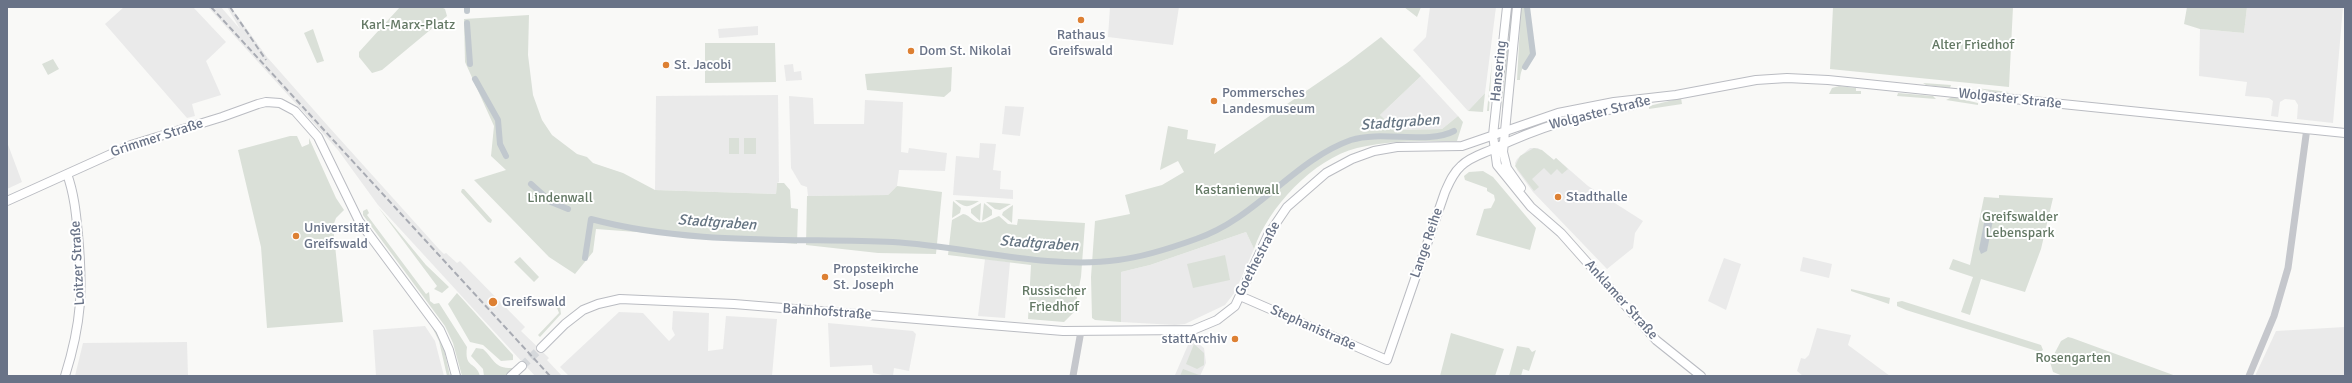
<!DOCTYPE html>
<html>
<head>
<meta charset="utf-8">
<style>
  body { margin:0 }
  #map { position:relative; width:2352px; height:383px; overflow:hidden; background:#f9f9f7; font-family:Signika,sans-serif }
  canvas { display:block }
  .frame { position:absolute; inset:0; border:8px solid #697387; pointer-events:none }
</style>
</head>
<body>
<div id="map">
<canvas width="2352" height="383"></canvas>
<div class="frame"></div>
</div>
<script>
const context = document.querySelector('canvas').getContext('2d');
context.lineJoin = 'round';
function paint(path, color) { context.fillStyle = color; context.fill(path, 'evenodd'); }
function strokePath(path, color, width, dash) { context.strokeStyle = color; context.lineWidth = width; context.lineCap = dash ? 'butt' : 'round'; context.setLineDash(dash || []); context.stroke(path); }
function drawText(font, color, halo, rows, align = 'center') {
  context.font = font + ' Signika,sans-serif'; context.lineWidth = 4; context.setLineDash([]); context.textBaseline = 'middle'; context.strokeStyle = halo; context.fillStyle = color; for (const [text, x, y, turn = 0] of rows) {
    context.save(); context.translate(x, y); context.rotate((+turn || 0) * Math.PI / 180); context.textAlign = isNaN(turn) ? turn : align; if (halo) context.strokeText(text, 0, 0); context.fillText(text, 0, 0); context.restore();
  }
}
paint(new Path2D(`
  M124,7H193L226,42L206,61L221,95L192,104L195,116L187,118L105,24Z
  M208,7H221L240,29L227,7H231L267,57L328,126L438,248L444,254L446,253L457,263L460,261L525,327L521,331L549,358L547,360L562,376H535L378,205L338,150Z
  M1110,7H1179L1173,45L1108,37Z
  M1430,7H1496L1485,93L1468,111L1413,50L1426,37Z
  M2247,7H2343L2333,123L2297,119L2298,105L2295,100L2285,99L2280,102L2278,117L2271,116L2273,101L2269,98L2245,96L2247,82L2199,76L2200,29L2244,33Z
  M758,26V35L719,38L718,29Z
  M793,64L794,72L801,71L802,80L786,81L784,65Z
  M1421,76L1458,116L1442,129L1397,130L1380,115Z
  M778,95L779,182L777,183L776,194L655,190L656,96Z
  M789,96L813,98L814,124H864L865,100L903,102L901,152L908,153L909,148L947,153L945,171L899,170L897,186L888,195L808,196L807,187L801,185L791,168Z
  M1005,106L1024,107L1020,136L1002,134Z
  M7,142L22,182L7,189Z
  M980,143L996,144L993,170L1001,171L1000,189L1013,190V199L953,195L956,156L979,158Z
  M1530,148H1538L1554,160L1556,158L1588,186L1643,221L1635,233L1633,248L1607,269L1533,192L1517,170L1515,163L1517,159Z
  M1246,232L1254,249L1235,292L1225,305L1185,324L1175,325L1121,322V272L1150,265Z
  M1803,257L1832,264L1829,278L1800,271Z
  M1724,258L1741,264L1726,310L1708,301Z
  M985,259L1010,262L1005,318L978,316Z
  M673,311L709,313L708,351L723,349L726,316L777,319L772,376H569L560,367L619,312L643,313L669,341L675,335L672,329Z
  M828,323L913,331L916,334L909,371L894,368L893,376H887L873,373L872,365L830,367Z
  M425,326L435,341L444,376H376L373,330Z
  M2345,327V376H2255L2276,331Z
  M1817,328L1851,335L1848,345L1890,376H1803L1797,371L1801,358L1805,359L1809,355Z
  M1191,338L1204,348L1206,363L1200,376H1177L1175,375Z
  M187,342L188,376H75L83,343Z`), '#eaeaea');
paint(new Path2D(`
  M400,7H441L445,9L447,16L382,70L372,73L359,57V52Z
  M1404,7H1421L1417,17Z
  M1511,7H1515L1505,108H1502Z
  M1521,7H1526L1532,51C1529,64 1521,63 1520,80H1517Z
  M1833,7H2013L2009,87L1830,69Z
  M2187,7H2247L2244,33L2200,29L2184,24Z
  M529,15L528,55L533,95L542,120L552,135L577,154L587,157L593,163L623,173L655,190L776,194L777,183H784L790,190L791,208L798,209L797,244L596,229L593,252L575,274L549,257L474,180L506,170L491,156L494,126L465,62L464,19Z
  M313,29L324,61L317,63L304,33Z
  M1381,37L1421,76L1380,115L1397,130L1442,129L1458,116L1463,122L1457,141C1424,141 1390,140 1357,148C1313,159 1268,208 1254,249L1246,232L1150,265L1121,272V322L1095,320L1092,318L1091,277L1095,221L1130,214L1125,195L1162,185L1184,172L1178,161L1160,170L1168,126L1188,130L1187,139L1216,144L1214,154L1347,63Z
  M705,43H775L776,82L705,83Z
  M53,59L59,69L48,75L42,64Z
  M1492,61L1489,111H1487Z
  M952,67L951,91L944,97L867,90L865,74Z
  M1923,83L1951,85L1950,88L1926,85Z
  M1839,86L1856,88V91H1861V94H1829L1832,88Z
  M1976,88L2009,92L2002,94Z
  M1485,93L1483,112L1468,111Z
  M1898,93L1933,96L1936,99L1897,96Z
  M1952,97L1978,103V105L1946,100Z
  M1681,98L1682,104L1649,109V106Z
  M290,136H297L302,147L309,144V138L336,198L344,210L336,218L333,226L343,322L267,328L261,247L238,150Z
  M729,138H739V154H729Z
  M744,138H756V154H744Z
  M1534,148L1542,150L1554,160L1556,158L1568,169L1562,174L1557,169L1551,175L1544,168L1532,179L1539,187L1534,191L1515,166L1520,156Z
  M1483,171L1493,177L1536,228L1530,250L1476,235L1484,209L1491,208L1495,200L1494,195L1487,191V188L1465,180L1464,176L1469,172Z
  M897,186L942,192L936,254L878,253L806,245L807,196L888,195Z
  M462,189H464L492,220L491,223L488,222L461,192Z
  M1999,195L2053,198L2041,249L2025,292L1981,279L1970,315L1961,312L1973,277L1949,269L1953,259L1970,265L1984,197L1999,198Z
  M955,200L979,201C968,208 965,208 955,200Z
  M953,201L961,208L960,213L952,218Z
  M986,202L1011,204L1000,210L995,209Z
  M981,203L980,221L971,213V209Z
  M984,203L992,210V215L982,221Z
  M1013,205L1012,223L1002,215L1003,212Z
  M378,207L426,265L449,287L442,293L434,289L437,286Z
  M367,209L369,213L367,215L426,294L429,292L430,301L434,304L439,303L467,347C464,369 476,361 480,376H462L453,343L445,326L363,215V211Z
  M963,214C970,215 971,220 977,222C985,224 993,218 999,216L1008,224L1017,225L1018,219L1085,223L1081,277L1074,312L1064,322L1028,319L1031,265L948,255L952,220Z
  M1225,255L1230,280L1193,288L1187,264Z
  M520,257L539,277L534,282L514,262Z
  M1851,289L1890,298L1889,304L1851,291Z
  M457,293L513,355V360L501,361L483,345L470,342L448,304Z
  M554,300L560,307L561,314L540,337L538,335L559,313Z
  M1902,301L2041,345L2043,350L2040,352L1906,310L1897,306V302Z
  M431,325L441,336L450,376H447L439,341Z
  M1451,333L1504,349L1495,376H1440Z
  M2068,337L2072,338L2176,376H2063L2053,372L2050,362L2061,341Z
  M1194,344L1204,353V365L1197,369L1186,364Z
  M1517,346L1529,348L1532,352L1536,350L1529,371L1523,369L1521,376H1509Z
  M476,348L483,349C496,361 494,369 515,368L505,376H484L483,369L471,356Z
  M1183,369L1199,375V376H1180Z`), '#dae0d8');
paint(new Path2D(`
  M1988,216L1993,220L1987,251L1981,254L1979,249L1985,218Z`), '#c1c8ce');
strokePath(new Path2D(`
  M467,11V7
  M467,23L470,64
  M1525,67L1533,54L1527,7
  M475,79L498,120L500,144L506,156
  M531,184L551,202L568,209
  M585,258L591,219C688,245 794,238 893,242C965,246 1047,270 1118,260C1144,257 1171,248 1196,239C1256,219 1294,160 1351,140C1382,130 1428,145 1454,131`), '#c1c8ce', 6);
strokePath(new Path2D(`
  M522,366L541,348`), '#d5d8db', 8, [8, 4]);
const secondary = new Path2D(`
  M1507,7L1493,135L1497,165L1531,207L1561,233L1656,340L1701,376
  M1517,7L1503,152L1507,168L1521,188
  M7,201L131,145L222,117L258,104L266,102L280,103L295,111L318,137L359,221L440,330L449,350L456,376
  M1240,296L1387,360L1445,192C1449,183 1453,173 1461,166C1470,157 1482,154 1493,149C1539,127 1585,113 1634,105
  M541,348L565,324L583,310L598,304L620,299L734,304L1063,331L1193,330L1217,320L1235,306L1268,235L1287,207L1326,173L1352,159L1374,151L1397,147L1462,146L1558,113L1614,102L1676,95L1756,80L1787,78L1828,80L2345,133
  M65,376C82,322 83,289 78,234C76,213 74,193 67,174
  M511,376L522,366`);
strokePath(secondary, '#babcc2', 10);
strokePath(new Path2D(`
  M1073,376L1081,331
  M2249,376L2274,316L2288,268L2307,128`), '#c5c7cc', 7);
strokePath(secondary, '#fff', 8);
strokePath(new Path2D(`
  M211,7L550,376
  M230,7L266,60`), '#a8abb3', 2, [6, 3]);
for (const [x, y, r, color] of [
  [1081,20,4,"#dd8033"],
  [911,51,4,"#dd8033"],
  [666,65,4,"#dd8033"],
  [1214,101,4,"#dd8033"],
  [1558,197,4,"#dd8033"],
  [296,236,4,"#dd8033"],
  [825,277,4,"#dd8033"],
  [493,302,5,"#dd8033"],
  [1235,339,4,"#dd8033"]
]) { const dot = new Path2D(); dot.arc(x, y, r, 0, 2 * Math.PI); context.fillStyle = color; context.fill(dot); strokePath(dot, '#fff', 1.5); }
drawText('14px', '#647965', '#fff', [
  ["Karl-Marx-Platz",408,25],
  ["Alter Friedhof",1973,45],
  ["Kastanienwall",1237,190],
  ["Lindenwall",560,198],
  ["Greifswalder",2020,217],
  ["Lebenspark",2020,233],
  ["Russischer",1054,291],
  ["Friedhof",1054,307],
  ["Rosengarten",2073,358]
]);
drawText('14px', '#697387', '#fff', [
  ["Rathaus",1081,35,"center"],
  ["Greifswald",1081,51,"center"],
  ["Dom St. Nikolai",919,51],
  ["St. Jacobi",674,65],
  ["Pommersches",1222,93],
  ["Landesmuseum",1222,109],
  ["Stadthalle",1566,197],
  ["Universität",304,228],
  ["Greifswald",304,244],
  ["Propsteikirche",833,269],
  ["St. Joseph",833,285],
  ["Greifswald",502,302],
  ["stattArchiv",1227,339,"right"]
], 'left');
drawText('14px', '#697387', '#fff', [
  ["Hansering",1499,71,-84],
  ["Wolgaster Straße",2010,99,6],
  ["Wolgaster Straße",1600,113,-14],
  ["Grimmer Straße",157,138,-18],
  ["Lange Reihe",1427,243,-71],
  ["Goethestraße",1258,259,-63],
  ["Loitzer Straße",78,263,-93],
  ["Anklamer Straße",1621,300,48],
  ["Bahnhofstraße",827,312,4],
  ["Stephanistraße",1313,328,24]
]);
drawText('italic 15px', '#657482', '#fff', [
  ["Stadtgraben",1400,123,-4],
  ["Stadtgraben",717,223,4],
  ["Stadtgraben",1039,244,4]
]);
</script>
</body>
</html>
